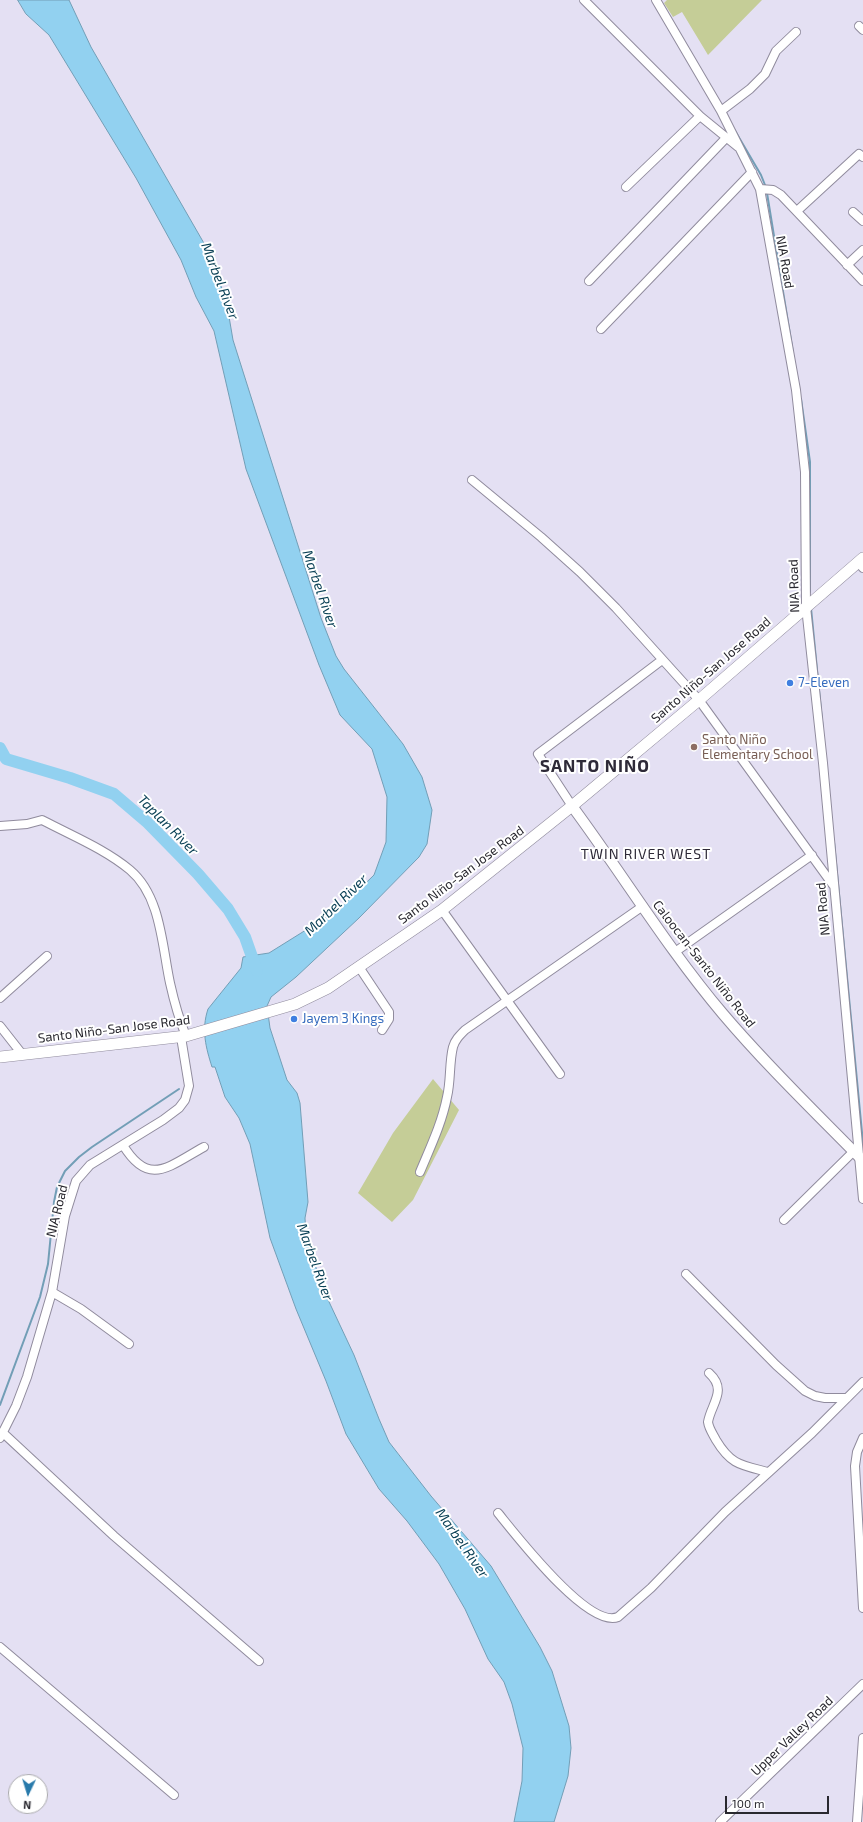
<!DOCTYPE html>
<html>
<head>
<meta charset="utf-8">
<style>
  body { margin:0 }
  #map { position:relative; width:863px; height:1822px; overflow:hidden; background:#e4e0f3; font-family:"Exo 2",sans-serif }
  canvas { display:block }
  .north { position:absolute; left:8px; top:1774px; width:40px; height:40px; box-sizing:border-box; background:#fff; border:1px solid #a9a9ac; border-radius:50%; rotate:184deg; font-size:11px; font-weight:700; line-height:16px; text-align:center; color:#29282f }
  .north::after { content:''; display:block; margin:auto; width:14px; height:18px; background:#287aab; clip-path:polygon(50% 0,100% 100%,50% 72%,0 100%) }
  .scale { position:absolute; left:725px; top:1796px; width:104px; height:18px; box-sizing:border-box; border:2px solid #29282f; border-top:0; padding-left:5px; font-size:12px; line-height:14px; white-space:nowrap; color:#29282f; -webkit-text-stroke:3px #fff; paint-order:stroke }
</style>
</head>
<body>
<div id="map">
<canvas width="863" height="1822"></canvas>
<div class="north">N</div>
<div class="scale">100 m</div>
</div>
<script>
const context = document.querySelector('canvas').getContext('2d');
context.lineJoin = 'round';
function paint(path, color) { context.fillStyle = color; context.fill(path, 'evenodd'); }
function strokePath(path, color, width, dash) { context.strokeStyle = color; context.lineWidth = width; context.lineCap = dash ? 'butt' : 'round'; context.setLineDash(dash || []); context.stroke(path); }
function drawText(font, color, halo, rows, align = 'center') {
  context.font = font + ' "Exo 2",sans-serif'; context.lineWidth = 4; context.setLineDash([]); context.textBaseline = 'middle'; context.strokeStyle = halo; context.fillStyle = color; for (const [text, x, y, turn = 0] of rows) {
    context.save(); context.translate(x, y); context.rotate((+turn || 0) * Math.PI / 180); context.textAlign = isNaN(turn) ? turn : align; if (halo) context.strokeText(text, 0, 0); context.fillText(text, 0, 0); context.restore();
  }
}
paint(new Path2D(`
  M667,0H762L708,55L682,12L673,17L664,3Z
  M433,1079L459,1110L413,1200L392,1222L358,1193L393,1133Z`), '#c5cd97');
const water = new Path2D(`
  M18,0H69L91,47L205,245L226,299L233,340L321,618L336,656L344,669L403,744L422,777L432,810L427,844L419,857L359,918L296,977L271,997L267,1006L270,1028L287,1080L297,1093L300,1103L308,1202L305,1218L306,1237L323,1289L354,1355L379,1419L389,1442L431,1496L491,1566L540,1647L552,1671L569,1726L571,1748L568,1776L554,1822H514L522,1781L523,1748L512,1704L504,1682L488,1659L465,1609L439,1564L407,1521L379,1489L346,1434L326,1381L296,1309L270,1238L250,1144L239,1118L225,1097L215,1067H212C206,1048 201,1030 208,1009L241,968L243,957L269,953L338,910L374,875L386,842L387,797L372,749L340,715L319,665L246,469L214,331L196,297L181,260L136,178L49,35L26,14Z`);
paint(water, '#92d1f0');
strokePath(water, '#729eb6', 1);
strokePath(new Path2D(`
  M734,129L761,175L765,185
  M767,193L793,353
  M801,399L810,462V592
  M811,608L823,731
  M834,842L863,1143
  M0,1405L40,1297L48,1264L54,1202L57,1187L65,1171L79,1157L92,1147L179,1089`), '#729eb6', 2);
strokePath(new Path2D(`
  M0,748L6,759L70,778L114,794L148,823L198,874L228,909L245,937L257,971`), '#92d1f0', 12);
const minor = new Path2D(`
  M584,0L700,116L738,147
  M656,0L721,111L760,189L796,390L805,472L806,607L823,763L863,1199
  M859,26L863,30
  M721,111L750,89L765,74L776,51L796,32
  M626,187L700,116
  M760,189L773,190L781,195L863,281
  M797,211L859,154L863,157
  M853,212L863,221
  M847,265L863,250
  M589,281L726,138
  M601,329L752,172
  M472,480L541,537L580,572L616,608L699,700L833,885
  M858,562L863,568
  M572,806L538,754L662,660
  M0,826L27,824L42,820L48,823C75,837 106,850 130,870C161,896 162,946 170,983C174,1001 179,1019 186,1036
  M442,910L560,1074
  M675,952L812,855
  M359,967L389,1012V1019L382,1030
  M0,998L47,956
  M0,1026L22,1054
  M123,1145C149,1188 169,1166 204,1147
  M420,1172C430,1148 442,1123 447,1097C451,1081 449,1063 453,1047C455,1040 459,1036 465,1030L643,906
  M784,1220L854,1151
  M686,1274L776,1365L805,1391L815,1396L825,1398H847
  M52,1292L81,1309L129,1344
  M709,1373C728,1390 711,1404 708,1422C709,1429 713,1434 716,1440C731,1465 741,1465 768,1472
  M2,1432L114,1536L259,1661
  M0,1438L16,1406L27,1377L52,1292L65,1216L76,1181L90,1165L163,1120L179,1108L185,1100L189,1086L181,1037
  M863,1438L857,1452L855,1466L863,1608
  M498,1513C516,1535 588,1629 618,1617L651,1588L725,1512L812,1433L863,1382
  M0,1647L174,1795
  M720,1822L863,1684
  M857,1822L863,1738`);
const tertiary = new Path2D(`
  M572,806C623,875 668,949 723,1014C767,1066 816,1113 863,1161`);
const secondary = new Path2D(`
  M0,1057L186,1036L295,1004L328,988L442,910L572,806L699,700L863,558`);
strokePath(minor, '#908b9d', 10);
strokePath(tertiary, '#908b9d', 12);
strokePath(secondary, '#908b9d', 12);
strokePath(minor, '#fff', 8);
strokePath(tertiary, '#fff', 10);
strokePath(secondary, '#fff', 11);
for (const [x, y, r, color] of [
  [790,683,4,"#3f7fe0"],
  [694,747,4,"#8d6e63"],
  [294,1019,4,"#3f7fe0"]
]) { const dot = new Path2D(); dot.arc(x, y, r, 0, 2 * Math.PI); context.fillStyle = color; context.fill(dot); strokePath(dot, '#fff', 1.5); }
drawText('13px', '#29282f', '#fff', [
  ["NIA Road",785,262,80],
  ["NIA Road",794,586,-92],
  ["Santo Niño-San Jose Road",711,670,-41],
  ["Santo Niño-San Jose Road",461,875,-37],
  ["NIA Road",823,909,-95],
  ["Caloocan-Santo Niño Road",704,964,52],
  ["Santo Niño-San Jose Road",114,1029,-7],
  ["NIA Road",57,1211,-76],
  ["Upper Valley Road",792,1736,-44]
]);
drawText('13px', '#366cbe', '#fff', [
  ["7-Eleven",798,683],
  ["Jayem 3 Kings",302,1019]
], 'left');
drawText('13px', '#785e54', '#fff', [
  ["Santo Niño",702,740],
  ["Elementary School",702,755]
], 'left');
drawText('italic 14px', '#0c4257', '#fff', [
  ["Marbel River",220,281,69],
  ["Marbel River",320,589,71],
  ["Taplan River",168,825,45],
  ["Marbel River",336,905,-44],
  ["Marbel River",315,1262,70],
  ["Marbel River",462,1543,55]
]);
context.letterSpacing = '1px';
drawText('14px', '#2e2a38', '#fff', [
  ["TWIN RIVER WEST",646,854]
]);
context.letterSpacing = '0px';
context.letterSpacing = '1px';
drawText('bold 17px', '#2e2a38', '#fff', [
  ["SANTO NIÑO",595,766]
]);
context.letterSpacing = '0px';
</script>
</body>
</html>
